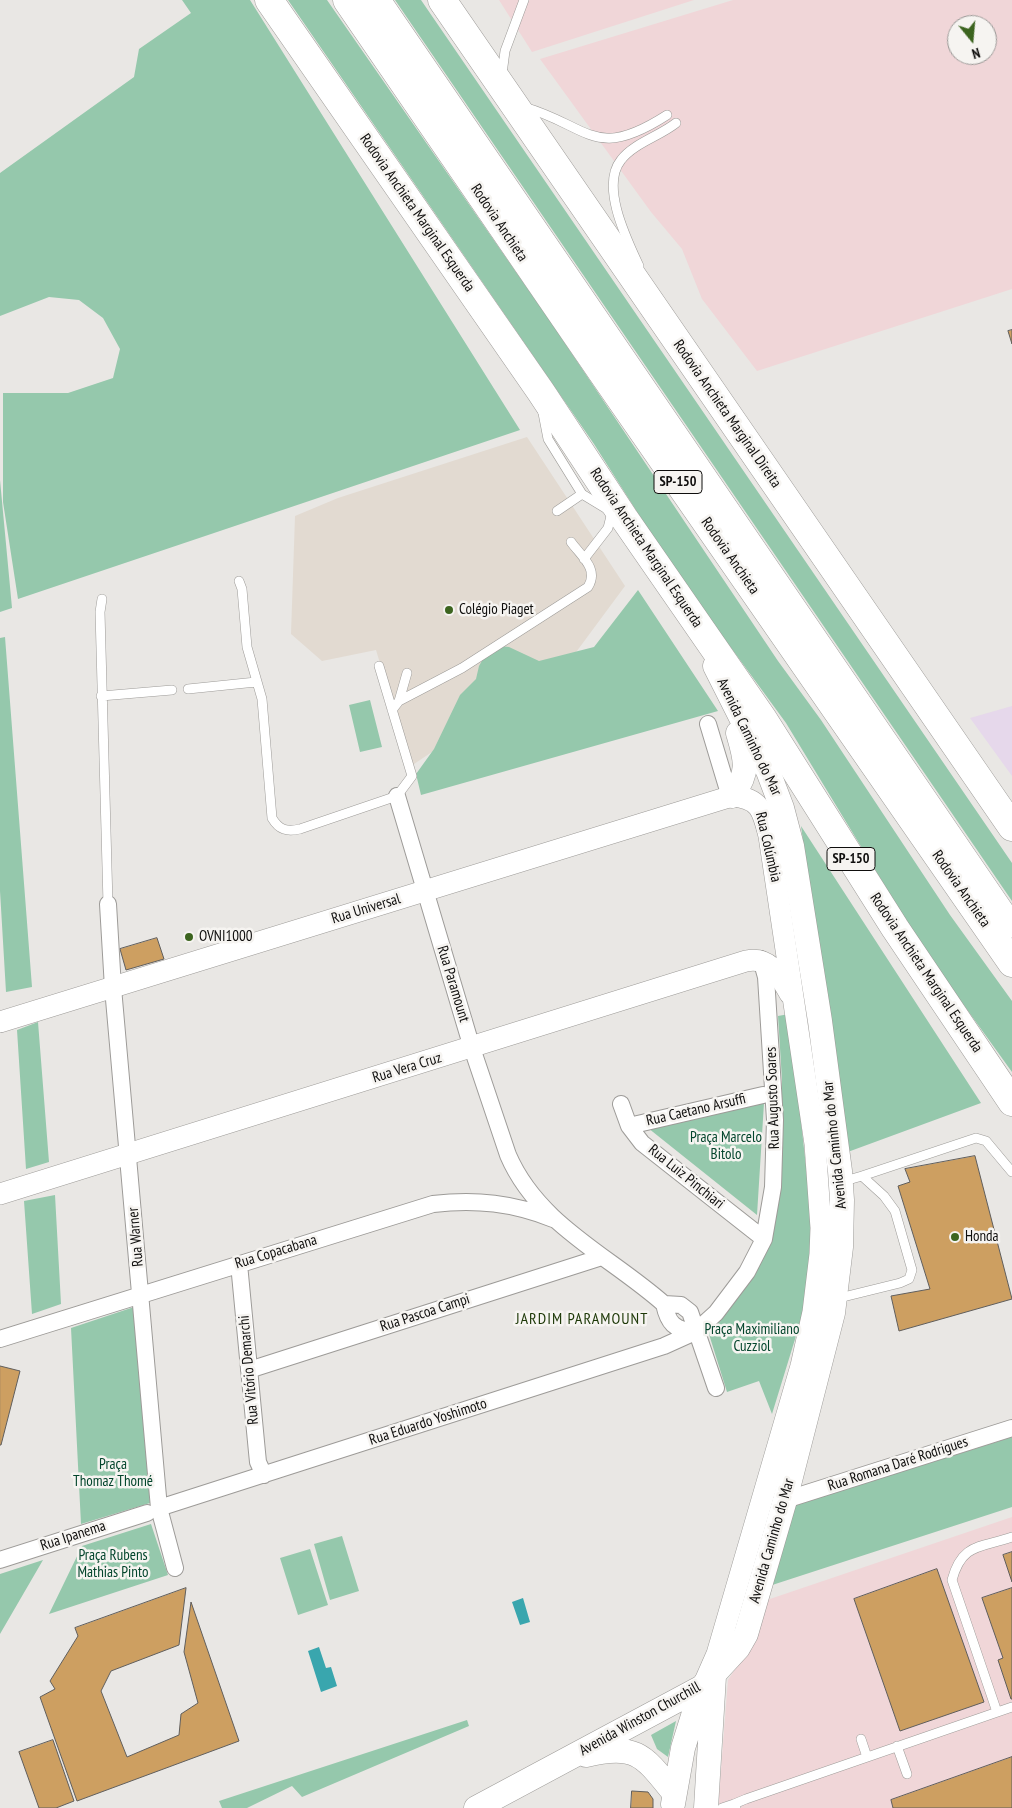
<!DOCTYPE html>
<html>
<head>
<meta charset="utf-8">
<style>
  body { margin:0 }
  #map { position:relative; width:1012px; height:1808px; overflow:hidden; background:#e9e7e4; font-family:"PT Sans Narrow",sans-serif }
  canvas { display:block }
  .north { position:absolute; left:947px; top:15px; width:50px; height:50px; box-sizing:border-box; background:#f6f4f1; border:1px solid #9a9896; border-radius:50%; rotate:163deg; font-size:14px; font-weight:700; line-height:20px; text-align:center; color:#0f0e0d }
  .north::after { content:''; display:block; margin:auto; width:18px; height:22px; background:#3c641f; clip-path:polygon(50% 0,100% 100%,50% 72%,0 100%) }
</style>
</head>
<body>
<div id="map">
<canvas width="1012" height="1808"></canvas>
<div class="north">N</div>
</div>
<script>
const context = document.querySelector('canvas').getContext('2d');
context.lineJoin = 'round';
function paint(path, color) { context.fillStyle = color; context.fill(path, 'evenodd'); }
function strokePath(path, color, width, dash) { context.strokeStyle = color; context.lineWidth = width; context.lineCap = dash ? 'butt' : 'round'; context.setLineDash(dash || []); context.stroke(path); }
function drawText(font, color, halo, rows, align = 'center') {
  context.font = font + ' "PT Sans Narrow",sans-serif'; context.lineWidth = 5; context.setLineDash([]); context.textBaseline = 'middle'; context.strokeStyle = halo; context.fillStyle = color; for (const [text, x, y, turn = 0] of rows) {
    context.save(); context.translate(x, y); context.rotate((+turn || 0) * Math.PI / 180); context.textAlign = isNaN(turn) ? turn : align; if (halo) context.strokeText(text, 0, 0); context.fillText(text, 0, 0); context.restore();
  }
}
paint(new Path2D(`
  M1012,706V776L970,718Z`), '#e6d8eb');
paint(new Path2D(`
  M499,0H694L532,52Z
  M733,0H1012V289L757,371L702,299L682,249L651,212L540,59ZM957,25H987V55H957Z
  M1012,1517V1808H718L728,1680L749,1648L764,1601Z`), '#f0d6d8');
paint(new Path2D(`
  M527,437L625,586L571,659L411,766L376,650L322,661L291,634L295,516L338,498Z`), '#e2dad1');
paint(new Path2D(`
  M182,0H250L520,430L18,599L3,502V393H68L113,378L120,349L103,318L79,300L49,297L0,316V173L134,77L139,49L191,13Z
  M288,0H327L550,321L778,661L821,720L950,915L1012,1001V1072L922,947L786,723L672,567L594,444Z
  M395,0H421L1012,863V901Z
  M0,480L12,608L0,612Z
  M638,590L718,711L421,795L416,774L434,749L460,695L476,679L479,666L491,645L509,647L539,661L594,647Z
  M5,637L32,987L6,992L0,891V638Z
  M370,700L382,747L360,752L349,705Z
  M801,826L981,1103L845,1153Z
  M789,1014L813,1229L808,1297L772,1414L759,1381L727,1392L708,1331L725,1305L758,1267L769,1247L776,1205L781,1139L782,1080L778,1016Z
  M38,1022L49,1162L26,1169L17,1030Z
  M764,1103L757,1215L648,1128Z
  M55,1195L61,1304L32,1314L24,1201Z
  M134,1307L150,1503L81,1524L71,1328Z
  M1012,1437V1507L763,1588L786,1508Z
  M151,1524L168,1575L49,1614L82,1546Z
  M342,1536L359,1591L330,1600L314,1544Z
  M310,1549L328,1605L298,1615L280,1558Z
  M43,1560L0,1634V1574Z
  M467,1720L469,1726L302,1797L292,1786L247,1808H222L219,1801Z
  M676,1721L668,1757L657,1749L651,1735Z`), '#95c8ac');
paint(new Path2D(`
  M523,1598L530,1622L520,1625L512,1602Z
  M319,1647L326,1668L331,1667L337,1686L321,1692L308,1651Z`), '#39a6ae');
const building = new Path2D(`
  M1012,330V344L1008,331Z
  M157,938L164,959L126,970L120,949Z
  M975,1156L1012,1299L899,1331L891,1296L930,1289L898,1186L910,1182L905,1169Z
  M0,1366L20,1371L1,1445H0Z
  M1012,1552V1582L1003,1555Z
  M937,1569L984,1702L900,1731L854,1599Z
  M186,1588L179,1645L111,1671L101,1691L127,1757L179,1735L181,1714L198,1703L184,1652L191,1602L239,1741L77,1801L40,1697L55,1689L50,1681L78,1636L75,1628Z
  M1012,1588V1699H1011L998,1660L1003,1658L982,1598Z
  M53,1740L74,1801L56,1808H39L19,1752Z
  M1012,1757V1808H893L891,1800Z
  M632,1791L648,1792L653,1799V1808H631Z`);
paint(building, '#cd9f61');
strokePath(building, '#605e5c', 1);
const service = new Path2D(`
  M502,74L505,51L524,0
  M524,107C590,126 594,162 667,115
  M639,266C627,240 600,186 621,160C634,143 660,136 676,123
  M542,408L548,439L582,494L610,511
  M557,511L582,494
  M584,559L608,528L612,512
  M239,581L242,589L247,647L262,699L272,818C279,830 287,832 300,829L397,796L412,776L379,666
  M102,599L100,612L108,904
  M188,689L256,682
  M101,696L172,690
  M399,701L407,673
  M392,710L399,701L462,668L588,587C599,569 582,557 571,542
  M862,1176L976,1138L986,1141L1012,1172
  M835,1299L900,1283L909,1279L912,1270L895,1211L884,1196L862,1176L841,1182
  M997,1712L952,1580C962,1543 980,1548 1012,1537
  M861,1739L867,1757
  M897,1746L907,1774
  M722,1808L734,1804
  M736,1808L734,1804L746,1799L1012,1707`);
const minor = new Path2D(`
  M708,724L730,797
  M397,796L472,1048L508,1155C538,1225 610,1256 664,1304C668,1323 674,1330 695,1332
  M108,904L113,988L159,1508L175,1568
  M621,1104L629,1126L642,1143L764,1239
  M629,1126L763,1095
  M239,1264L257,1452L258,1462L264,1475
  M664,1304L681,1305L690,1312L716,1388
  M0,1339L433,1204C476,1199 513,1203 553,1219
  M249,1370L602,1257
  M785,1500L1012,1428
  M159,1508L664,1346L695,1332L716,1313L747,1272L764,1239L773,1187L775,1120L766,977L761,959
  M0,1560L147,1513`);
const tertiary = new Path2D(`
  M0,1022L732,796C761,798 763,812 769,836L815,1144L821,1228L820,1254L813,1312L801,1366L717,1654L706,1679
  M0,1194L746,961C770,956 779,975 790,994`);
const secondary = new Path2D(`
  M732,796C750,772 746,760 738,733
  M586,1755C637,1743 644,1756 674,1793
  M673,1804L683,1748L702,1687
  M476,1808L702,1687L738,1648L746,1634L785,1500L833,1313L841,1247L842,1200L840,1171L820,1021L792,846L782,808L768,771L715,666
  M706,1808L714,1676`);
const trunk = new Path2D(`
  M269,0L541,392L624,518L763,719L895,928L1012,1102
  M442,0L1012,827`);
const motorway = new Path2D(`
  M347,0L606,378L1012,963
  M376,0L1008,924`);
strokePath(service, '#9d9b98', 10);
strokePath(minor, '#9d9b98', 18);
strokePath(tertiary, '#9d9b98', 22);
strokePath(secondary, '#9d9b98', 25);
strokePath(trunk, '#9d9b98', 29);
strokePath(motorway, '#9d9b98', 29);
strokePath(service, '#fff', 9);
strokePath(minor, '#fff', 16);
strokePath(tertiary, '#fff', 21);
strokePath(secondary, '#fff', 24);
strokePath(trunk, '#fff', 28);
strokePath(motorway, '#fff', 28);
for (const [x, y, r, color] of [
  [449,610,5,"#3c641f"],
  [189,937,5,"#3c641f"],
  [955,1237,5,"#3c641f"]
]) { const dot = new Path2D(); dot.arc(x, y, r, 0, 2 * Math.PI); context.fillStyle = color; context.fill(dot); strokePath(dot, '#f6f4f1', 2); }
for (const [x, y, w] of [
  [678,482,48],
  [851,859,48]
]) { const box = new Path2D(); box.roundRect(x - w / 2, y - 11.5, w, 23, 4); context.fillStyle = '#f6f4f1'; context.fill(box); strokePath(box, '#0f0e0d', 1); }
drawText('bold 14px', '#0f0e0d', null, [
  ["SP-150",678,482],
  ["SP-150",851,859]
]);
drawText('15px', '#0f0e0d', '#f6f4f1', [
  ["Rodovia Anchieta Marginal Esquerda",417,213,55],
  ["Rodovia Anchieta",499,223,56],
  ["Rodovia Anchieta Marginal Direita",727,414,55],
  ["Rodovia Anchieta Marginal Esquerda",646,548,56],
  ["Rodovia Anchieta",730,556,55],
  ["Avenida Caminho do Mar",749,737,64],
  ["Rua Colúmbia",768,847,77],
  ["Rodovia Anchieta",961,889,55],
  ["Rua Universal",366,909,-17],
  ["Rodovia Anchieta Marginal Esquerda",926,973,56],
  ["Rua Paramount",453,984,73],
  ["Rua Vera Cruz",407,1068,-17],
  ["Rua Augusto Soares",773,1098,-92],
  ["Rua Caetano Arsuffi",696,1110,-13],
  ["Avenida Caminho do Mar",835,1145,-96],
  ["Rua Luiz Pinchiari",686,1177,39],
  ["Rua Warner",136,1237,-95],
  ["Rua Copacabana",276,1252,-17],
  ["Rua Pascoa Campi",425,1313,-18],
  ["Rua Vitório Demarchi",249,1370,-95],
  ["Rua Eduardo Yoshimoto",428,1422,-18],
  ["Rua Romana Daré Rodrigues",898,1464,-18],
  ["Rua Ipanema",73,1536,-18],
  ["Avenida Caminho do Mar",772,1541,-74],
  ["Avenida Winston Churchill",640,1719,-29]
]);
drawText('15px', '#0f0e0d', '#f6f4f1', [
  ["Colégio Piaget",459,610],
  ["OVNI1000",199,937],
  ["Honda",965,1237]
], 'left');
drawText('15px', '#03452c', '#f6f4f1', [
  ["Praça Marcelo",726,1138],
  ["Bitolo",726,1155],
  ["Praça Maximiliano",752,1330],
  ["Cuzziol",752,1347],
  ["Praça",113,1465],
  ["Thomaz Thomé",113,1482],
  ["Praça Rubens",113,1556],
  ["Mathias Pinto",113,1573]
]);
context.letterSpacing = '1px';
drawText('16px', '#1e3908', '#f6f4f1', [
  ["JARDIM PARAMOUNT",582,1319]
]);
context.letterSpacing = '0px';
</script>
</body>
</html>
